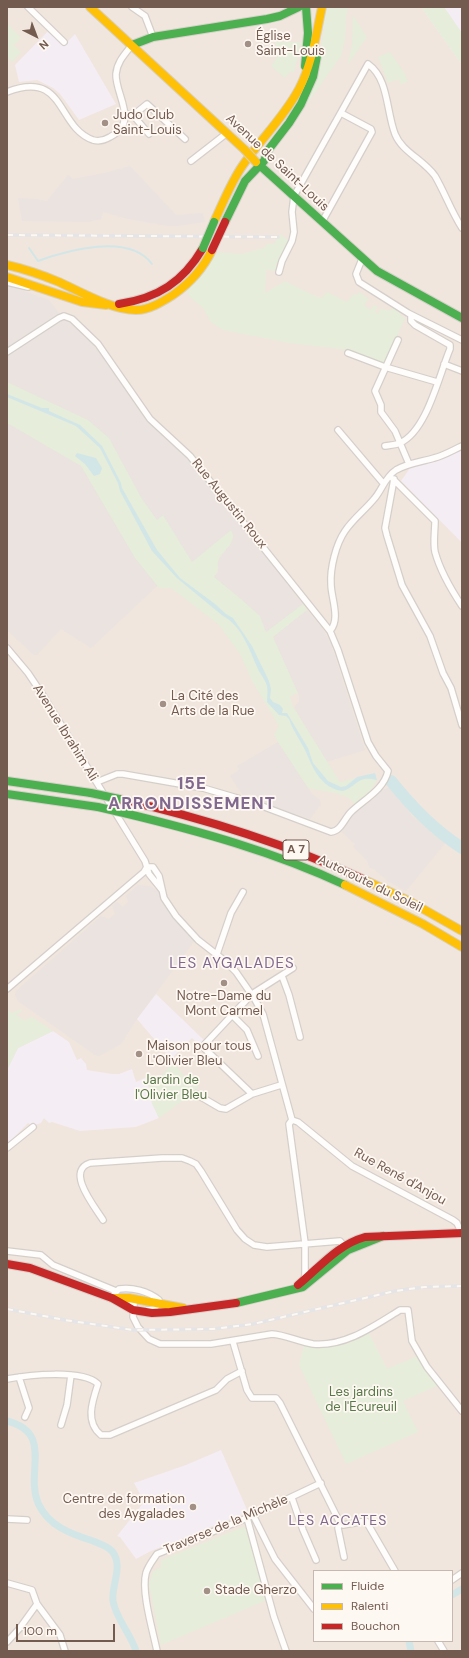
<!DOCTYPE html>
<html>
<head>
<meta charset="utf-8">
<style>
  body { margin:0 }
  #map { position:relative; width:469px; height:1658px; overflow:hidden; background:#f8f3ee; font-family:"DM Sans",sans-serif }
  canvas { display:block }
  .frame { position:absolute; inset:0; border:8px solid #745b50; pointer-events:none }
  .legend { position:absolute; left:313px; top:1570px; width:140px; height:72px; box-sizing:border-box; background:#fef8f2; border:1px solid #c7b9b1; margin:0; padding:5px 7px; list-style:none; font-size:12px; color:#745b50 }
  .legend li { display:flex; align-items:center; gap:8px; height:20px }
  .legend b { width:20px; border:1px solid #c7b9b1 }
  .north { position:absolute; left:16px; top:16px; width:40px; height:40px; -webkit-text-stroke:3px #fef8f2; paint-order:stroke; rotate:138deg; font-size:11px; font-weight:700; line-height:16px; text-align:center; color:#745b50 }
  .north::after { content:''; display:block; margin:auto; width:14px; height:18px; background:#745b50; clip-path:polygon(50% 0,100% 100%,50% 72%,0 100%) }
  .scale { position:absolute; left:16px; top:1624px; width:99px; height:18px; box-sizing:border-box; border:2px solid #745b50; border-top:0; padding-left:5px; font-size:12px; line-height:14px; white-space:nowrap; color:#745b50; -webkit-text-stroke:3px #fef8f2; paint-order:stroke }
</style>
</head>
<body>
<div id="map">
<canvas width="469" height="1658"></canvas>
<div class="frame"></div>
<ul class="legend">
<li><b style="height:5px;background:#4caf50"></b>Fluide</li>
<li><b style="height:5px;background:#ffc107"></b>Ralenti</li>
<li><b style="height:5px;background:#c62828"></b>Bouchon</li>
</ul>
<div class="north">N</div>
<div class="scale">100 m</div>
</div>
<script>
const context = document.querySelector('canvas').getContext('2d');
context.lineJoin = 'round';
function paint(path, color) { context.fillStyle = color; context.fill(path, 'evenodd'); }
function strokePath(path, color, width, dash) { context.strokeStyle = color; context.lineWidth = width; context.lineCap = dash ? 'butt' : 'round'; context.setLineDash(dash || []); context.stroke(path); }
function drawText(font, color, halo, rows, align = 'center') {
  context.font = font + ' "DM Sans",sans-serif'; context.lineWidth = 3.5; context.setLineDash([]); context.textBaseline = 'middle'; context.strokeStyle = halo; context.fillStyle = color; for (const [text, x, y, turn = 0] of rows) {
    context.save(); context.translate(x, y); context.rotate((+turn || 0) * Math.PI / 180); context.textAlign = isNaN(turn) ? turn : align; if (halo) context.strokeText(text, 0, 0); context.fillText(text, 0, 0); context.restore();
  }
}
paint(new Path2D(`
  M7,7H462V1651H7ZM314,1571H452V1641H314Z`), '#f0e6dd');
paint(new Path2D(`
  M130,166L176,215L203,213L205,222L177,226H168L128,219L103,212L101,219L88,222L22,221L18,198L37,199L47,201L68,175L73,179L104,173Z
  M7,285L49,300L58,312L92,343L151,425L184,453L303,604L266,633L241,599L214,577L218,572V560L233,541L192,563L174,570L91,648L61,629L37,655H34L7,630Z
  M307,610L323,629L331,644L365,750L326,762L294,707L299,702V696L273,637Z
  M278,742L312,794L320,800L321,804L310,819L259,802L256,796L249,794L244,797L230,776L239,770L237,766Z
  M391,787L403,802L412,816L446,842L406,891L389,882L375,870L369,867L367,861L353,846L355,844L342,832L351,817L369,800H373L381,790Z
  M138,885L150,886L160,892L162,899L195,940L137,1019L121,1044L99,1056L95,1055L18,1001L15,995L16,991L101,916L109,919L115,914L112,906L117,902L123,907L128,902L126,896Z`), '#eae3df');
paint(new Path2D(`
  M421,7H462V65Z
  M48,31L63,46L75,34L116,104L79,120L60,94L53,88L37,80L19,82L15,65Z
  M462,449V543L401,481L412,465L432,462Z
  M156,994L204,1040L199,1045L192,1038L171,1059L137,1019Z
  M53,1031L69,1042L77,1060L81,1058L86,1064L87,1070L112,1074H119L132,1069L136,1082L147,1077L152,1103L159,1118L136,1127L80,1131L52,1122L49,1123L44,1118L41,1123L32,1126L28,1123L7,1145V1070L18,1048Z
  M221,1450L248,1512L151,1551L136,1559L120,1537L117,1536L144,1502L134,1483L186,1465Z`), '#f4edf4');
paint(new Path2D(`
  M327,7H348L346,19L345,41L341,56L300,114L319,70L325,13H326Z
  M421,7H444L462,33V65Z
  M353,15L367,37L347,66L352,45Z
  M7,23L21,38L14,45L21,52L12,62L7,56Z
  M275,42H301L294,73L291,71L285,78L271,66L278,56Z
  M390,52L406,75L405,76L408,81L401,85L399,79L388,83L378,57Z
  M280,234L290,241L279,263H276V271L266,270L265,293L285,281L313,295L322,298L327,292L347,302L354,294L357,295L359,292L369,299L364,305L370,310L374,305L378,307L375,312L377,314L381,309L390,311L393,307L402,312L400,315L405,318L385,364L350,350L289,343L223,330L211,322L203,308L190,297L186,290L212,256L218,252L241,254L264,248L267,244H274Z
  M7,382L88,420L109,438L142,499L157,520L163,515L192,562L231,530C238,542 224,549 219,559C216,565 220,570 214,577L241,599L260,616L266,632L303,604L307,610L273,637L298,693L290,696L292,705L340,782L375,773L377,780L366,798L354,804C351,793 320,791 308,788L278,742L274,735L279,726L252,681L240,654L219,625L171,588H159L135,558L81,466L7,423Z
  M7,1009L12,1013L20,1009L22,1011L16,1015L24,1020L32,1017L53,1031L18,1048L7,1070Z
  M174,1063L188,1081L194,1082L199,1086L195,1092L159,1118L152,1103L148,1084L157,1079Z
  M369,1333L387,1369L417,1356L437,1386L403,1401L418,1432L346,1464L299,1365L304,1345C330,1349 346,1347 369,1333Z
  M243,1527L247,1529L249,1534L267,1600L161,1645L149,1584L153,1571L161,1567V1560Z`), '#e6edda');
paint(new Path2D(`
  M7,394L42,408H49V411L80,425L102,446L121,483L122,488L157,550L180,578L215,604L226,614L233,618L252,646L269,681L271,689L270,698L273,702L280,705L283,709L282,713H287L308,748L313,763L328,781L341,787L346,786L357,777L375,773L377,780C357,775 359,785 343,791C322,789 313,769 306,752C301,741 293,731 289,719L286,716L279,715L267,702C267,697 268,692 267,686C265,679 260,674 257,667C249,649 242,626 223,616L177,578L152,551L120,491L118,483L100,448L76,426L7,397Z
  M77,453L96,458L102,468L100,474L94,476L85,464L75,456Z`), '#d2e6e7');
strokePath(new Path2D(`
  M29,248L38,261C68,250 129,233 152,264`), '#d2e6e7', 2);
strokePath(new Path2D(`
  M7,1421C54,1433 25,1471 38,1503C48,1526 71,1534 93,1541C100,1544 107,1546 112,1551C124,1566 111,1585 113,1601C116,1619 131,1634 136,1651
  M452,1595L462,1589
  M409,1641L411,1651`), '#d2e6e7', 7);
strokePath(new Path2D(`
  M391,781C413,808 433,829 462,848`), '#d2e6e7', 12);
const street = new Path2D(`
  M28,7L64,42
  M132,7L145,16L153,37
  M7,92C66,69 56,127 93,140C100,142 105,140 110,137C140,122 115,95 116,74C117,62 125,54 132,45
  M132,114L149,134
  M125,115L136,113L147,104L185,139
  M191,161L227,133
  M322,222L372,132L371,129L341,113
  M362,259L356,274L359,282L408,313L462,340
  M279,272L282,261L292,241L294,232L292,212L294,196L368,64C389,79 386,111 395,134C402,152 424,160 435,176C445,193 451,211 462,228
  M7,282L28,287
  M398,340L375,391L381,405V412L395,431L409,464
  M7,352L59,318L64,316L72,319L98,344L150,419L190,456L330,631L338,650L368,742L376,756L388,771C384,790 363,800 351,812C344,819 341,831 331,832L254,803L203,788L123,774H117L97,782
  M348,353L385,367L437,382
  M444,364L462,371
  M338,430L383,483
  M385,446C390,445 396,445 400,443C427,431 439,375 450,349V345L415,325L411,321V315
  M393,479L435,521C435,531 433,542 435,552C440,570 452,591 462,606
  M394,479L385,528L387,536L402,585L430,636L443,673L451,688L462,725
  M330,631C341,619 331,598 331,584C330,568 336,544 345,531C353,519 365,510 374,499C382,490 385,477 396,470C408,463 421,462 434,458C443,456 453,450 462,446
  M7,648L28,673L44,697L145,861L149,874L162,890
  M147,867H153L159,876L164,898L176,916L198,940L225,961L236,972L254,998L263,1014L292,1120
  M217,954L231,913L243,892
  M282,976L289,995L300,1037
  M7,989L144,872L147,867
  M232,1015L247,1030L258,1056
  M196,1094L220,1108L226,1109L252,1094L281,1085
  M252,1094L205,1049V1044L252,994L293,968
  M292,1120L298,1122L352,1166L453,1220L457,1223L461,1232
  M292,1120L289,1124L305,1243V1275L304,1279
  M7,1148L33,1127
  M103,1220C95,1207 65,1171 90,1163L162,1158H182L190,1161L196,1164L201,1171L237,1230L245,1239L254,1245L267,1247L340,1241L344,1246V1248
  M7,1251L41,1255L53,1265L116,1291
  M114,1294L119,1289C132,1287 148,1291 159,1300V1303L154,1309L148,1310
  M129,1298L134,1304L133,1317L138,1327L149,1339L160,1344H211L272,1334C286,1335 299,1342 313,1344C345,1347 374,1326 400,1310H408L412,1341L427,1367L462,1411
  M233,1342L247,1390L252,1398H276L280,1403L340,1523L343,1525L366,1521L395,1571
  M19,1377L29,1408L25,1417
  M7,1379C28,1375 82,1369 98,1384C92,1402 85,1422 101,1435H110L216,1390L227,1379L242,1371
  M61,1425L67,1405L71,1375
  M292,1498L303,1530L316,1560
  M253,1515L275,1559L314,1609
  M247,1518L274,1617L286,1651
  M7,1519L27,1520
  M340,1523L338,1528L344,1557
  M452,1580L462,1573
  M7,1583L32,1590L37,1604L19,1629L7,1642
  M37,1604L60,1635L65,1651
  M438,1641L444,1651
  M157,1651C153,1631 141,1592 146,1573C148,1566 153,1560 157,1554L247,1518L321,1483`);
const fast = new Path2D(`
  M132,45L153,37L267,19L280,16L299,7
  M305,66L308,33L306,7
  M256,162L377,271L462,318
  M225,222L245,181L264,161L269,149L289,123L301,104L313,77L318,51
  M7,781L91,793
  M7,794L98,807
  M124,813C199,831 275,852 345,885
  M236,1303L303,1287L348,1250L383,1236`);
const slow = new Path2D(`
  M90,7L245,150
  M214,222C223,203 231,182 243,165C261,139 284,117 299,89C312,64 316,35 322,7
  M7,265C25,269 42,275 59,282C81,292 112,310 136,310C149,310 162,302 173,295C190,283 203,269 212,250
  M7,277L82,302L106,305
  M365,880L409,901L462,931
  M345,885L423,924L462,947
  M112,1298H129L183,1308`);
const jam = new Path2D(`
  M119,304C158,298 183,282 203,248
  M119,799C204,818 286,844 365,880
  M7,1264L30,1268L112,1298L133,1310L152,1313L170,1312L236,1303
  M298,1285C320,1267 337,1245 365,1237L462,1233`);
strokePath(street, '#d5cfca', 8);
strokePath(fast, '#d7d0ca', 10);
strokePath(slow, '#d7d0ca', 10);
strokePath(jam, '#d7d0ca', 10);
strokePath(street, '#fefdfc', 5.5);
strokePath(fast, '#4caf50', 8);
strokePath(slow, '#ffc107', 8);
strokePath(jam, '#c62828', 8);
const rail = new Path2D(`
  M7,235L278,237
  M7,1309L65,1320L133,1330L213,1329L253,1324L395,1291L424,1287L462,1286`);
strokePath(rail, '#e5e4e6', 3.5);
strokePath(rail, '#fef8f2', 2, [6]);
const fastBridge = new Path2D(`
  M203,248L214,222
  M91,793L119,799
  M98,807L124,813`);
const slowBridge = new Path2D(`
  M245,150L256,162`);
const jamBridge = new Path2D(`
  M212,250L225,222`);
strokePath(fastBridge, '#d7d0ca', 10, []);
strokePath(slowBridge, '#d7d0ca', 10, []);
strokePath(jamBridge, '#d7d0ca', 10, []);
strokePath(fastBridge, '#4caf50', 8);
strokePath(slowBridge, '#ffc107', 8);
strokePath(jamBridge, '#c62828', 8);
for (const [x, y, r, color] of [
  [248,44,4,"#a29087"],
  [105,123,4,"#a29087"],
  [163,704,4,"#a29087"],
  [224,983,4,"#a29087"],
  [139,1054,4,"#a29087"],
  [193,1507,4,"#a29087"],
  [207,1591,4,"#a29087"]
]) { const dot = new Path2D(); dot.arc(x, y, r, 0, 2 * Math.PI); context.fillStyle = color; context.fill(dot); strokePath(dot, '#fef8f2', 1.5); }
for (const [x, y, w] of [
  [296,850,26]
]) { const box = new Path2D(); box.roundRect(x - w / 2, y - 10, w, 20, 3); context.fillStyle = '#fef8f2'; context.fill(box); strokePath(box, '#745b50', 1); }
drawText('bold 12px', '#745b50', null, [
  ["A 7",296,850]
]);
drawText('13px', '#745b50', '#fef8f2', [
  ["Église",256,37],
  ["Saint-Louis",256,52],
  ["Judo Club",113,116],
  ["Saint-Louis",113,131],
  ["La Cité des",171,697],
  ["Arts de la Rue",171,712],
  ["Notre-Dame du",224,997,"center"],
  ["Mont Carmel",224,1012,"center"],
  ["Maison pour tous",147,1047],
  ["L'Olivier Bleu",147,1062],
  ["Centre de formation",185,1500,"right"],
  ["des Aygalades",185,1515,"right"],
  ["Stade Gherzo",215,1591]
], 'left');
drawText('13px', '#745b50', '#fef8f2', [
  ["Avenue de Saint-Louis",277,163,43],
  ["Rue Augustin Roux",229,504,51],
  ["Avenue Ibrahim Ali",65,733,58],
  ["Autoroute du Soleil",370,884,26],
  ["Rue René d'Anjou",400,1177,29],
  ["Traverse de la Michèle",226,1525,-23]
]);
drawText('13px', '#597849', '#fef8f2', [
  ["Jardin de",171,1081],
  ["l'Olivier Bleu",171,1096],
  ["Les jardins",361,1393],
  ["de l'Ecureuil",361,1408]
]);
context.letterSpacing = '1px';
drawText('14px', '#80688f', '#fef8f2', [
  ["LES ACCATES",338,1521]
]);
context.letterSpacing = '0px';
context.letterSpacing = '1px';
drawText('15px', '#80688f', '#fef8f2', [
  ["LES AYGALADES",232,964]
]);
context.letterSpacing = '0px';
context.letterSpacing = '1px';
drawText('bold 17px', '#80688f', '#fef8f2', [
  ["15E",192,785],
  ["ARRONDISSEMENT",192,805]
]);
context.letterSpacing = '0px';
</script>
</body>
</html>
